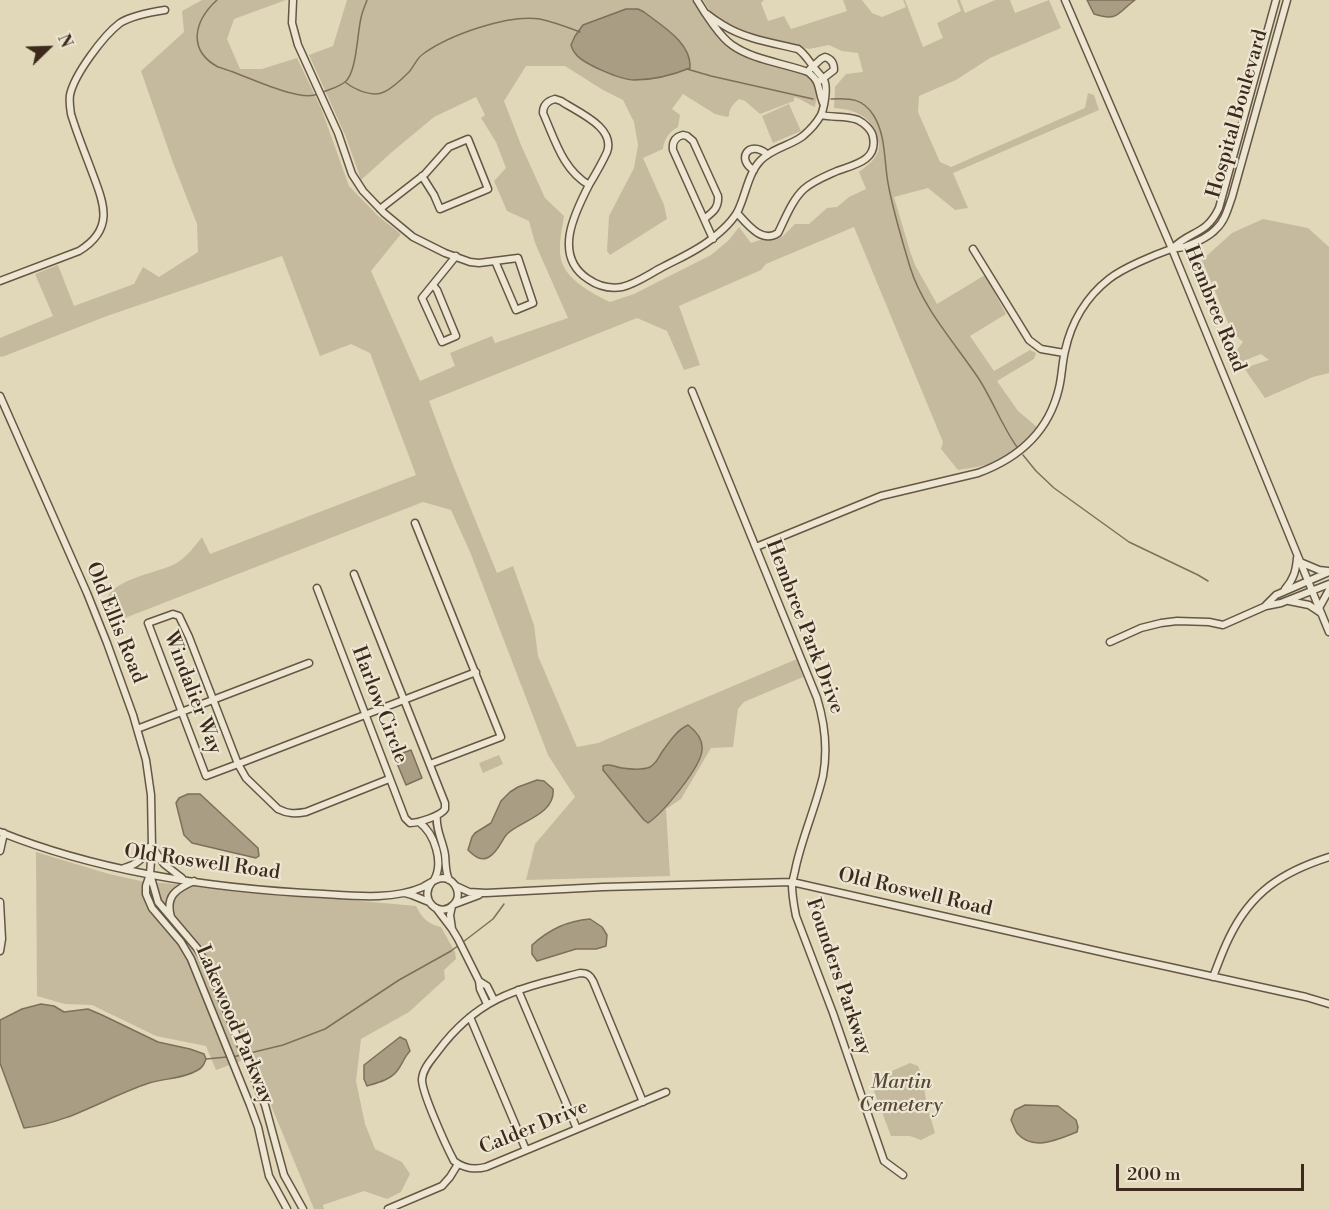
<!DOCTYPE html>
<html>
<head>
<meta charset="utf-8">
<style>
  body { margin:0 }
  #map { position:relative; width:1329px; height:1209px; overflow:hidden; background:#e1d8b9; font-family:"Libre Bodoni",serif }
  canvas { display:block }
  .north { position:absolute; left:18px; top:18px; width:60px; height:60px; -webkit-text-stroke:4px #ece6d2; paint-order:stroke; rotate:67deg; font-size:16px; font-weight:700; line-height:24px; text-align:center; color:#3d2a1d }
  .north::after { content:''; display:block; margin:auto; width:21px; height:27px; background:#3d2a1d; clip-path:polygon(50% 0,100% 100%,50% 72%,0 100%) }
  .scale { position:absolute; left:1116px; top:1164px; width:188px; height:27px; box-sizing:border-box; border:3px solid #3d2a1d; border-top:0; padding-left:8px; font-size:18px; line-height:21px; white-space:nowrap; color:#3d2a1d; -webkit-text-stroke:4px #ece6d2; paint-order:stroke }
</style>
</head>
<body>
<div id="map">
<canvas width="1329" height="1209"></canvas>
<div class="north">N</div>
<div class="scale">200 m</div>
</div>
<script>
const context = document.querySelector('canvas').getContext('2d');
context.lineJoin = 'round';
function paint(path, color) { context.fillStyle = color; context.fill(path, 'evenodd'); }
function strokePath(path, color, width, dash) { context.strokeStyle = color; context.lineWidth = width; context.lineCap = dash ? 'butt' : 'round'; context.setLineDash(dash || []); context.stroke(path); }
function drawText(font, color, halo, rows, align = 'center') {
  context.font = font + ' "Libre Bodoni",serif'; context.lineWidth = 4.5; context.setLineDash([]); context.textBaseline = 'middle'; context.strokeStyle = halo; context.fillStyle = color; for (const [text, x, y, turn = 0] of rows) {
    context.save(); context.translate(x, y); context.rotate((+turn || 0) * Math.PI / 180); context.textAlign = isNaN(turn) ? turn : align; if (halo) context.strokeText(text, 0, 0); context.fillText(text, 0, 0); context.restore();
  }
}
paint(new Path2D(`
  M202,0H286L234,19L227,39L240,69H262L297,58L321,108L349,186L378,216L401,234L371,271L420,381L455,366L450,353L492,336L495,343L568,318L535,243L529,221L507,211L494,181L506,168L496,142L481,118L485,115L476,97L434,117L392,152L361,180L346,137L309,55L333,46L347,0H694L710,24L732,47L803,72C820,82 818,89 815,107C807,104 802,99 794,97V101L760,114L745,101L739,99C733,104 729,109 729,116L727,117L715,114L683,94L672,109L680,115L678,127C670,131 664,139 663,149L643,158L664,205L667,219L610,255L607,251L609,216L634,168L638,145L634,122L623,100L603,90L565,66H526L504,101L521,145L545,198L564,216C562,230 558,245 561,259C565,279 593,294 610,302L634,294L711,255L728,241L739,227L751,243L763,239L782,237L795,224H809L827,208L837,207L849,197L866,189L859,172C867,166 878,158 879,147C879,143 878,140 877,137C872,116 853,109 834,108L835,87L846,74L863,72L858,53L842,51L829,45L809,49L744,32L721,20L710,11L703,0H764L761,3L768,21L784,16L791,29L847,11L843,0H862L872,13L882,17L906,7L903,0H905L923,47L943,38L937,23L961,11L957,0H960L965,13L995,0H1010L1015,13L1049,0L1061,28L990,58L956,80L919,96L918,112L940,162L951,167L1085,108L1088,93L1094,95L1099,110L953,173L968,208L955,210L928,188L894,197L910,251L915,265L937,304L985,275L1006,314L970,336L994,371L1030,350L1036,353L1034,359L997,381L1018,411L1037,427C1024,442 1011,458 992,463C981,467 969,468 958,470L941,449L943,442L854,227L766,264L761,270L679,306L700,365L684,370L667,331L637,318L429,401L453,465L497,573L513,566L534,625L538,656L577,747L598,743L797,659L803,677L744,702L738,709L733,747L711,748L681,799L666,809L670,876L526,880L535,844L575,797L548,755L470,552L451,510L423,502L112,623C110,618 106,610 106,605C105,580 158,573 175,564C187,557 194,547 202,537L210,554L416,475L370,353L351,344L320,356L282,256L107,316L2,357L0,356V338L53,316L35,274L58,265L74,306L134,284L143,267L159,277L198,252L197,224L172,160L141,71L184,32L182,11ZM626,9H637L644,12L678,40L622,78L596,68L575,54L583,25Z
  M789,104L801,131L773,143L762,116Z
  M1263,219L1308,228L1329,247V373L1313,377L1265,398L1244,368L1269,360L1261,354L1241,362L1236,351L1243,342L1232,332L1202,260L1232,233Z
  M499,755L503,764L483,773L479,763Z
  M36,852L109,874L141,881L416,906C422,918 428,924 441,927L455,952L456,959L444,970L445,979L409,1012L361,1039L356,1081L365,1124L375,1149L402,1162L410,1174L401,1192L387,1199L364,1191L323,1205L324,1209H314L251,1057L216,1070L206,1046L156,1036L92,1005L65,1004L37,996Z
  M910,1063L918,1066L922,1076L927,1105L935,1133L921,1140L910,1136H891L872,1086C881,1074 897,1069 910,1063Z`), '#c5ba9e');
const water = new Path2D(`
  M1087,0H1135C1117,13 1119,22 1094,14Z
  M626,9H638L644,12C662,26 692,43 690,68C673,75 653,80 634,80C622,80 582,64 575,53C573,51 572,48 571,45L575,36L583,25Z
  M688,725C696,731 703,740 702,750C701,767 663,813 648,823L644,820L603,770V766C610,763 614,767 622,768C629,769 643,770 650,767C657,763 658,758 662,752C669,742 677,730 688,725Z
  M411,750L422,778L406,785L394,756Z
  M537,780L544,781L553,789C556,814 520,821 507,834C501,841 498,852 489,857C481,862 474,856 468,850L472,837L475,833L491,823L501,801L510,792L518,787Z
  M188,794H200L258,848L259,856L256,858L192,843L184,835L176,803L179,798Z
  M590,919L602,927L607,935L606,946L596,949H576L537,961L532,954V945C550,929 567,921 590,919Z
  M41,1004L54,1006L64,1012L88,1009L102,1015L158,1042L190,1049L204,1054L206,1059C204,1064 203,1067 198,1070C183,1079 166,1078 149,1083C107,1097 69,1123 24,1128L0,1063V1020L22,1009Z
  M400,1037L406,1040L410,1051C404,1057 402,1065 397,1071C390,1080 377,1083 367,1086L364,1079V1065Z
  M1025,1105L1058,1106L1076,1120L1078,1127L1077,1132C1059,1139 1033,1152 1017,1133C1015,1130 1013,1124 1011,1120L1015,1110Z`);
paint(water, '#a99d84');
strokePath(water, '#7e6f5b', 1.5);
strokePath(new Path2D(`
  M217,0C194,21 187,50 218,67C242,73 297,103 318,94
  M687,69L711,76L813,99
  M345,82C354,89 372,98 384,92C393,88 402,79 409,72C414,66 417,58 423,54C449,35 508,14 540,19C554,22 567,27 580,32
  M323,92C330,89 339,87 345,82C357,72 357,34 361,18C362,12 365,6 367,0
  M831,99C850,98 863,98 874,116C886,136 884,161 888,183C893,211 902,240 910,267C923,309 955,343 979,379C993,401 1002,426 1017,447
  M1023,455L1036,471L1054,488L1129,542L1198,575L1208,581
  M463,942L493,919L504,904
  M246,1054L283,1045L325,1029L399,980L451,951L459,945
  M232,1057L242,1055
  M206,1059L227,1057`), '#7e6f5b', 1.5);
const minor = new Path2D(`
  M293,0L292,23L298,45L338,133L352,174L363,191L384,213L413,237L445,253L470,262L479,263L518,258L533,303L516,310L495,261
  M697,0C704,12 721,38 732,45C753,60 783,63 808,72C822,83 817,88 823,103
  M1065,0L1172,249L1329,632
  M810,69L821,59L825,57C832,59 834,64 834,70L821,80
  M555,99L561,101C577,112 616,127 607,152C602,163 595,175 589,185C563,170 555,140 543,113C543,105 547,101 555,99Z
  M683,135L687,136L693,141L718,196C719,208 713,212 704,219L673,150C672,142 675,137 683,135Z
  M754,170C736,160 748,139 767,154
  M589,185C574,214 553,256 588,279C598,286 610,289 622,287C635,284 648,275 659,269C677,259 698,251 714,237C724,229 736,218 740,206C746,192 749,173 760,161C772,148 790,146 803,136C809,131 817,122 821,115C824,108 828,88 824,80C821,75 816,71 813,66C808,60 805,54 798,49C773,43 745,39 723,25C718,22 712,18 707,14
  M380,209L425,174L449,147L468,139L488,189L440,209L434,195L422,176
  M737,213C747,224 762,244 778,233C785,219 792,200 804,189C813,181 826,176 837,171C853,165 878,161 873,137C872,130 864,123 858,120C846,115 833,118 821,115
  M704,219L713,239
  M973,249L1029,340L1041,349L1064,353
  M1172,249C1190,230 1206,236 1219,208L1276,0
  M0,281L79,251C115,229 104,204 92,172C85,153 77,134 71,114C70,107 69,102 70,95C74,75 103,36 120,23C131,16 152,12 165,10
  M433,285L437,290L456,336L442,342L422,298L456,256
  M692,391L817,698C825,724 828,749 823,776C816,806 803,835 796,866C795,872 793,878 792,884C792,895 794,906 796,916L833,1013L884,1161L903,1175
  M0,396L87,593L107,643L133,715L146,760L151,795L152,848L150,874L146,886V894L152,908L181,942L191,959L250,1105L258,1127L269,1176L287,1209
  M415,523L501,737L430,764
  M756,547L881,496L978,473C1019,458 1049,431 1059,388C1062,376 1062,363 1065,351C1071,323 1086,297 1109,279C1123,268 1154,255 1171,249C1175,248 1180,248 1184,247C1195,243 1209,237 1216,229C1225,221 1228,208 1232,197L1287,0
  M1300,562L1319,570L1328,571
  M317,588L405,818L410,823C418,823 441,816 445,809C445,807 445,805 445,803L354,574
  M1285,589C1294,579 1296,570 1297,558
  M1289,601L1309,605L1321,613
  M1266,605L1276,595L1329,572
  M1319,608L1329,590
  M1110,642L1141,628L1161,623L1177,621L1209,622L1223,625L1266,606L1281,603L1329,584
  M137,729L309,663
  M389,779L306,812C295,814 288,814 278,809L246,778L238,764L206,776L148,623L173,614L179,616L189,637L238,764L476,672
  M437,815C435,829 443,841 445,855C446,864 445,871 449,880
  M419,822C435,834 444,863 434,880
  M0,832C102,873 215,889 324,894C355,896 394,900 423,887C429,884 436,878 443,878C456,879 463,896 453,905C439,919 418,899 432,882
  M152,847L164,864L182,878
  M0,851L4,833
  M124,868C136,865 144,859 149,847
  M150,874L158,902L197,948L210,970L265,1105L284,1175L303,1209
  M456,886L469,892L486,893L603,887L792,882L1119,956L1306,997L1329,1004
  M405,893L412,895L429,902
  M0,902L2,939L0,951
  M455,904L479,895
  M436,908L452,929L458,939L479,981L480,989L487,1004
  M171,917C165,896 176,889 194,881
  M452,929L450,915L452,906
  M1213,977C1218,964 1223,950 1229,938C1251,892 1282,872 1329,857
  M479,981L487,986L494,1000
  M518,990L577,1129
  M470,1017L526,1150
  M643,1102L593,981C590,975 587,973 580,973C518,989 479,996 438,1051C432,1059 423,1068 422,1079C421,1091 447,1148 454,1161C463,1168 475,1170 486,1167L666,1092
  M388,1209L442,1186L450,1177L458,1164`);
strokePath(minor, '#665644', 9);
strokePath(minor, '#ece6d2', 6);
drawText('20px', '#3d2a1d', '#ece6d2', [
  ["Hospital Boulevard",1238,114,-74],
  ["Hembree Road",1214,309,68],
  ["Old Ellis Road",115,623,68],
  ["Hembree Park Drive",804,627,69],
  ["Windalier Way",192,693,69],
  ["Harlow Circle",379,705,69],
  ["Old Roswell Road",202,863,8],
  ["Old Roswell Road",915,893,13],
  ["Founders Parkway",838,977,71],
  ["Lakewood Parkway",234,1025,67],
  ["Calder Drive",534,1128,-22]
]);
drawText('italic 20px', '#584737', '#ece6d2', [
  ["Martin",901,1083],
  ["Cemetery",901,1106]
]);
</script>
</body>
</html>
